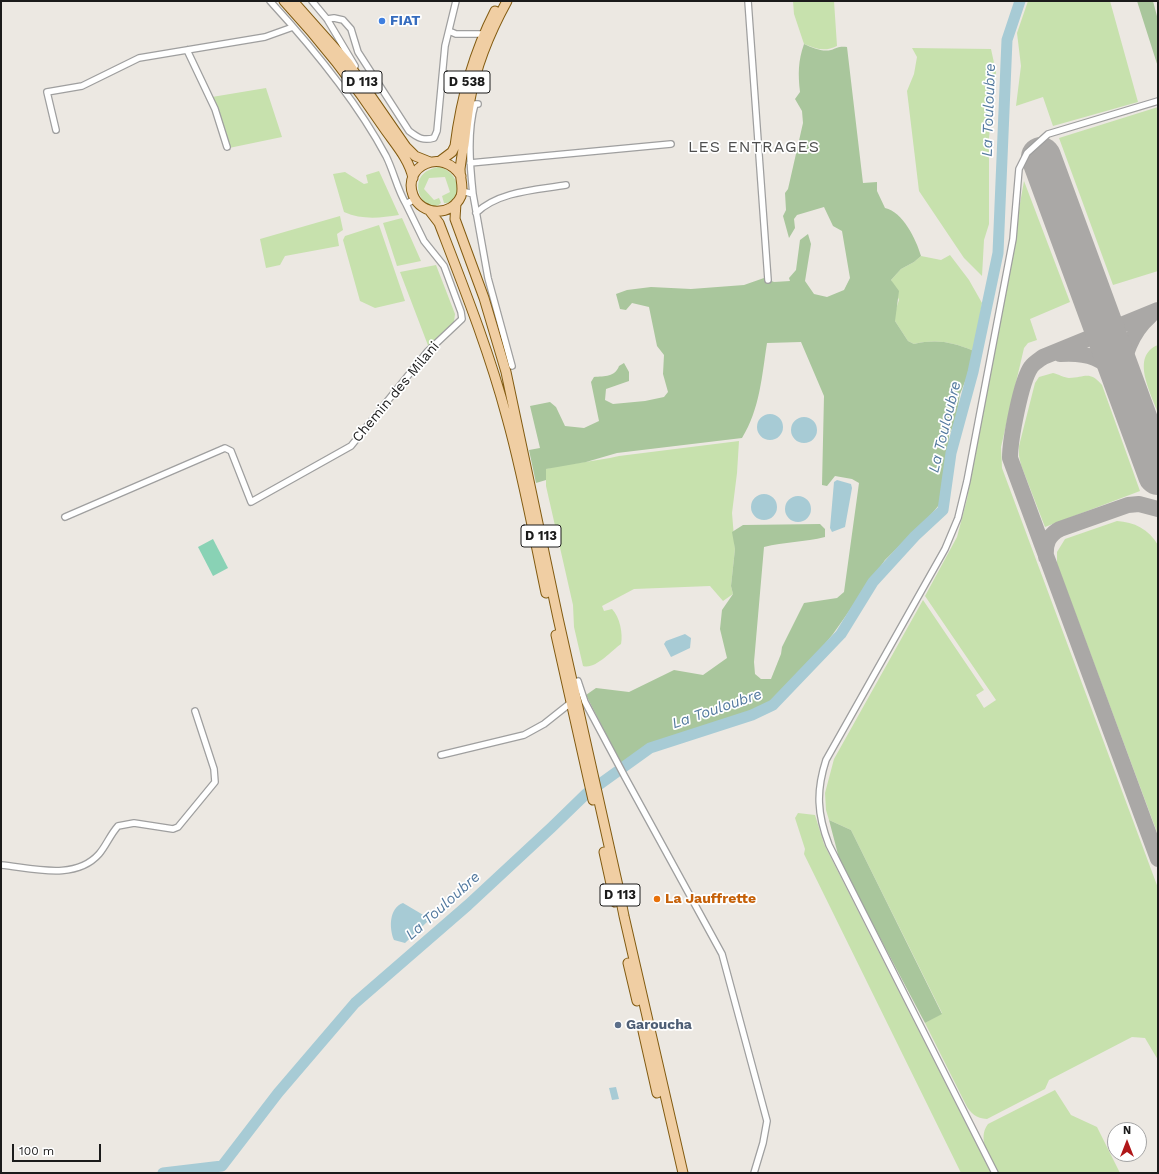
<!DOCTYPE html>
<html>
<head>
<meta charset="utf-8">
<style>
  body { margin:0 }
  #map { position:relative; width:1159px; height:1174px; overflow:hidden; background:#ece8e2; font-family:"Work Sans",sans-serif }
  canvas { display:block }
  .frame { position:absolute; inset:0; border:2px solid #1b1b1b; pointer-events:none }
  .north { position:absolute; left:1107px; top:1122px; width:40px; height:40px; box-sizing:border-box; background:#fff; border:1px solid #a4a4a4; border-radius:50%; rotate:0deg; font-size:11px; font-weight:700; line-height:16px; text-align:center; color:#1b1b1b }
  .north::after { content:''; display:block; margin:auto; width:14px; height:18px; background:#b01719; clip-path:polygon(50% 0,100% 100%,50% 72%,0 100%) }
  .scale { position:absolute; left:12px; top:1144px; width:89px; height:18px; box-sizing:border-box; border:2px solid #1b1b1b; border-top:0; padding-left:5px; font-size:12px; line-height:14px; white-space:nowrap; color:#1b1b1b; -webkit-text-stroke:3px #fff; paint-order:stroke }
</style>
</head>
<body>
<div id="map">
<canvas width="1159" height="1174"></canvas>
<div class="frame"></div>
<div class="north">N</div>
<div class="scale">100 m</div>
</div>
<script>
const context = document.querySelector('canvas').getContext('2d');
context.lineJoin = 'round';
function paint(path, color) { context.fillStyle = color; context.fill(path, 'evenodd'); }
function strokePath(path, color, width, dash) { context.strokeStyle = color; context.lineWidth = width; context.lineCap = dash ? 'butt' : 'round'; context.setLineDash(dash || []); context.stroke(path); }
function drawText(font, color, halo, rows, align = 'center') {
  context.font = font + ' "Work Sans",sans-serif'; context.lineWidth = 3.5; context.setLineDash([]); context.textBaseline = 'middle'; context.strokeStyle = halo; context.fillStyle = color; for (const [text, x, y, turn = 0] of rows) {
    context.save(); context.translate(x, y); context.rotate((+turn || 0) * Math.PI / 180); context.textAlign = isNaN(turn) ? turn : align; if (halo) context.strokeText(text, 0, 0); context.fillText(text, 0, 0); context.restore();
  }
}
paint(new Path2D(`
  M793,1H834L837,46C825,52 816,49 804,44L794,14Z
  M1028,1H1110L1138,102L1053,126L1043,97L1016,106L1021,66L1017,33Z
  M912,48L991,49L996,72L989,138V224L984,240L982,276L964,258L919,191L907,91L914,74L917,57Z
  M266,88L282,137L229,148L220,115L212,97Z
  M1158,107V271L1113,285L1059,138Z
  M439,167C460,171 466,204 444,203L442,196L450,192L445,177L429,178L424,189L434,200L439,198L441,203C425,219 400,173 439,167Z
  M379,171L399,215C380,218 362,220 344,212L333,174L345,172L364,184L368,183L366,175Z
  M1024,181L1070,302L1030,319L1037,340L1028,343L1024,348L1001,447L1002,468L1158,888V1060L1145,1038L1132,1037L1049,1080L1045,1089L987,1119C976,1118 971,1114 966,1105L925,1023L942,1013L851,830L829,820L826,810L825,793L834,759L923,600L984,690L976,695L984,708L996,700L925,596L957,537L967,499Z
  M340,216L343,230L337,234L339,246L285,256L280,265L266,268L260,239Z
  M402,218L421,261L397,266L383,223Z
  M379,225L405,301L375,308L360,301L343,240L345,236Z
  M950,255L969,280L982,303L974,351C952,342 937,339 914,344L908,341L895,321V312L899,300L891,280L901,269L914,262L921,256L941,260Z
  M436,265L455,314L454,322L429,348L400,272Z
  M1158,345V413C1151,393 1130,356 1158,345Z
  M1053,373C1058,374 1065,378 1069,378C1085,378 1089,370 1102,385L1140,491L1045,527L1021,465L1019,456V446L1035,383L1039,377Z
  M739,441L737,473L732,513L735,549L731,586L733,594L723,601L710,586L634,589L602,606L604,611L612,609C620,617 623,634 621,644C611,651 595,670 583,666L574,627L573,605L546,486V469C570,462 595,462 619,456Z
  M1117,521C1134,522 1149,529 1158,545V835L1057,564V552L1065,539Z
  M798,813L815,815L824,844L991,1173H961L804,854L805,849L795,818Z
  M1055,1090L1071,1115L1097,1127L1120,1173H999C991,1158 976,1140 988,1124Z`), '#c7e1ad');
paint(new Path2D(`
  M1137,1H1153L1158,20V67Z
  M804,44C813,48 822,52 831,50C837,48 839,46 847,47L863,183L877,182V191L885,208C903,212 916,239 921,256L914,262L901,269L891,280L899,291L895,321L908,341L914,344C937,339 952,342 974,351L969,372L960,394L956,420L949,435V446L939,505L929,517L885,560L833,634L800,675L767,705L712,726L688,731L646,745L622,765L586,695L596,688L629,692L674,670L703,675L727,658L720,629L722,610L733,594L731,586L735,549L732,532L743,525L820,524L825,529V537C805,542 784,542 764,547L754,662L755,674L761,679H771L781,654L782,647L804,603L837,598L844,592L859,483L852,479L835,476L827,486L822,485L824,396L801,342L767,343C762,375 760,409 742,438L617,453L586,462L546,469V480L536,483L529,450L540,448L530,406L550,402L556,407L565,426L584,428L599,421L591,382L594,377C605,376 615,377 619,366L624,363L629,372V381L606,389L605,400L613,404L645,401L664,397L668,392L663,374L664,355L657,346L649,307L632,303L626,310L620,309L616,294L627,290L651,287L691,289L744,285L764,278L774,282L790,281L789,278L796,270L800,240L808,234L811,244L805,281L814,294L827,297L844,290L850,278L842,231L833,226L824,207L797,215L794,219L795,228L789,238L783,216L786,210L785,193L788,189L803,123L802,111L795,99L800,92C798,74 798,61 804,44Z
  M829,820L851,830L942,1014L925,1023L840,862Z`), '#a9c69c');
paint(new Path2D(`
  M213,539L228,568L213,576L198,547Z`), '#89d2b5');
paint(new Path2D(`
  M757 427a13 13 0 1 1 26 0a13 13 0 1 1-26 0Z
  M791 430a13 13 0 1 1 26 0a13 13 0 1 1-26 0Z
  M837,480L851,484L852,488L845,527L832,532L830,528L834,482Z
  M751 507a13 13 0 1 1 26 0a13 13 0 1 1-26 0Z
  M785 509a13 13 0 1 1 26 0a13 13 0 1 1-26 0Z
  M685,634L691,638L690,648L671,657L664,644L666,641Z
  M403,903L425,916L427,922L405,943L394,940C389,928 389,908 403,903Z
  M616,1087L619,1099L612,1100L609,1088Z`), '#a7cbd5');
strokePath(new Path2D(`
  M163,1173L222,1166L278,1093L355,1003L468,905L552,827L586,794L650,748L752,715L773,705L841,634L873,582L915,536L943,510L951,453L973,372L998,253L1007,40L1020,1`), '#a7cbd5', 11);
strokePath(new Path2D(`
  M1158,310L1043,357C1039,360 1034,363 1031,367C1021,381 1010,440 1010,458L1158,859
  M1060,354C1088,352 1104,358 1123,380
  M1123,380C1121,357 1133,331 1150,316
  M1046,557C1045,544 1048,535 1060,529L1128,505L1139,504L1158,509`), '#aaa8a6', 16);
strokePath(new Path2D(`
  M1041,157L1158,475`), '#aaa8a6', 40);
const minor = new Path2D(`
  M270,1C313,48 356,100 386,156C394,172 397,189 406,204L415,199
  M312,1L327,19L355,66
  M748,1L768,280
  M327,19L334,18L343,20L351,29L358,52L409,131C418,138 423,141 434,138L437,131L445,46L456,1
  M449,31L456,34H486
  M187,50L215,109L227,147
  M56,130L47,92L82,86L139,58L265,37L293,27
  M470,163L671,144
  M462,191L473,194L488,278L512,366
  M473,194C470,166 467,131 475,104H478
  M476,213C499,191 536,190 566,185
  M65,517L225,448L231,451L251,502L351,446L427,352L462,319L461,312L444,266L424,241L406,204
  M570,684L578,681L585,702L625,777L722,954L767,1121L763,1143L754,1173
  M441,755L524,735L544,724L573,701
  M1,865C32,868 75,881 99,854C106,846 110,835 118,826L134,823L173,829L178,827L215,782L214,769L195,711
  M995,1173L829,845C817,814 816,791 826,760L945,549L958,518L967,481L1013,239L1019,169L1027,153L1048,134L1158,101`);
const primary = new Path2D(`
  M284,1C321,41 354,83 384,128C395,144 409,159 413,178
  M293,1L348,63L406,147L415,156L430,162
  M440,161L452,152L455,146C461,98 473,54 495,11
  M461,176C442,147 402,166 413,195C421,216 452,217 461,196C464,187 460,179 460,169C461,162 462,153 464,145C466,130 467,115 470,100C476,66 490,32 507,1
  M456,203L455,219L484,298L506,372L558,618L618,886L624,916L683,1173
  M429,210L439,223C464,288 489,351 507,418C523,475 534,536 546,593
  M556,635L593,800
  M604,852L615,902
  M628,963L637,1001
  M643,1031L657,1093`);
strokePath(minor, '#9f9f9f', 8);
strokePath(primary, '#825b11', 11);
strokePath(minor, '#fff', 5.5);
strokePath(primary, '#f0cea3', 9);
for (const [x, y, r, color] of [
  [382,21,4,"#3f7fe0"],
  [657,899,4,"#e8710a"],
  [618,1025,4,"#5c6f8a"]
]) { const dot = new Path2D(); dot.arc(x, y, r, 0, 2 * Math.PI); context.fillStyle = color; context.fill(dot); strokePath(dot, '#fff', 1.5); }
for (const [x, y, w] of [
  [362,82,40],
  [467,82,46],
  [541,536,40],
  [620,895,40]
]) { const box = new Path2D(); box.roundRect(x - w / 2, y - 11, w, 22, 3); context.fillStyle = '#fff'; context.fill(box); strokePath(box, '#1b1b1b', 1); }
drawText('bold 13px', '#1b1b1b', null, [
  ["D 113",362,82],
  ["D 538",467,82],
  ["D 113",541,536],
  ["D 113",620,895]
]);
drawText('bold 14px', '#366cbe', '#fff', [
  ["FIAT",390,21]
], 'left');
drawText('14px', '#1b1b1b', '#fff', [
  ["Chemin des Milani",396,392,-50]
]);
drawText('bold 14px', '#c56008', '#fff', [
  ["La Jauffrette",665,899]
], 'left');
drawText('bold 14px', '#4e5e75', '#fff', [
  ["Garoucha",626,1025]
], 'left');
drawText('italic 15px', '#547a9f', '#fff', [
  ["La Touloubre",989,110,-88],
  ["La Touloubre",945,427,-76],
  ["La Touloubre",717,709,-19],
  ["La Touloubre",443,906,-42]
]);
context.letterSpacing = '1px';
drawText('16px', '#4e4e4e', '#fff', [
  ["LES ENTRAGES",754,147]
]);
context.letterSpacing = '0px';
</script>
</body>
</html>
